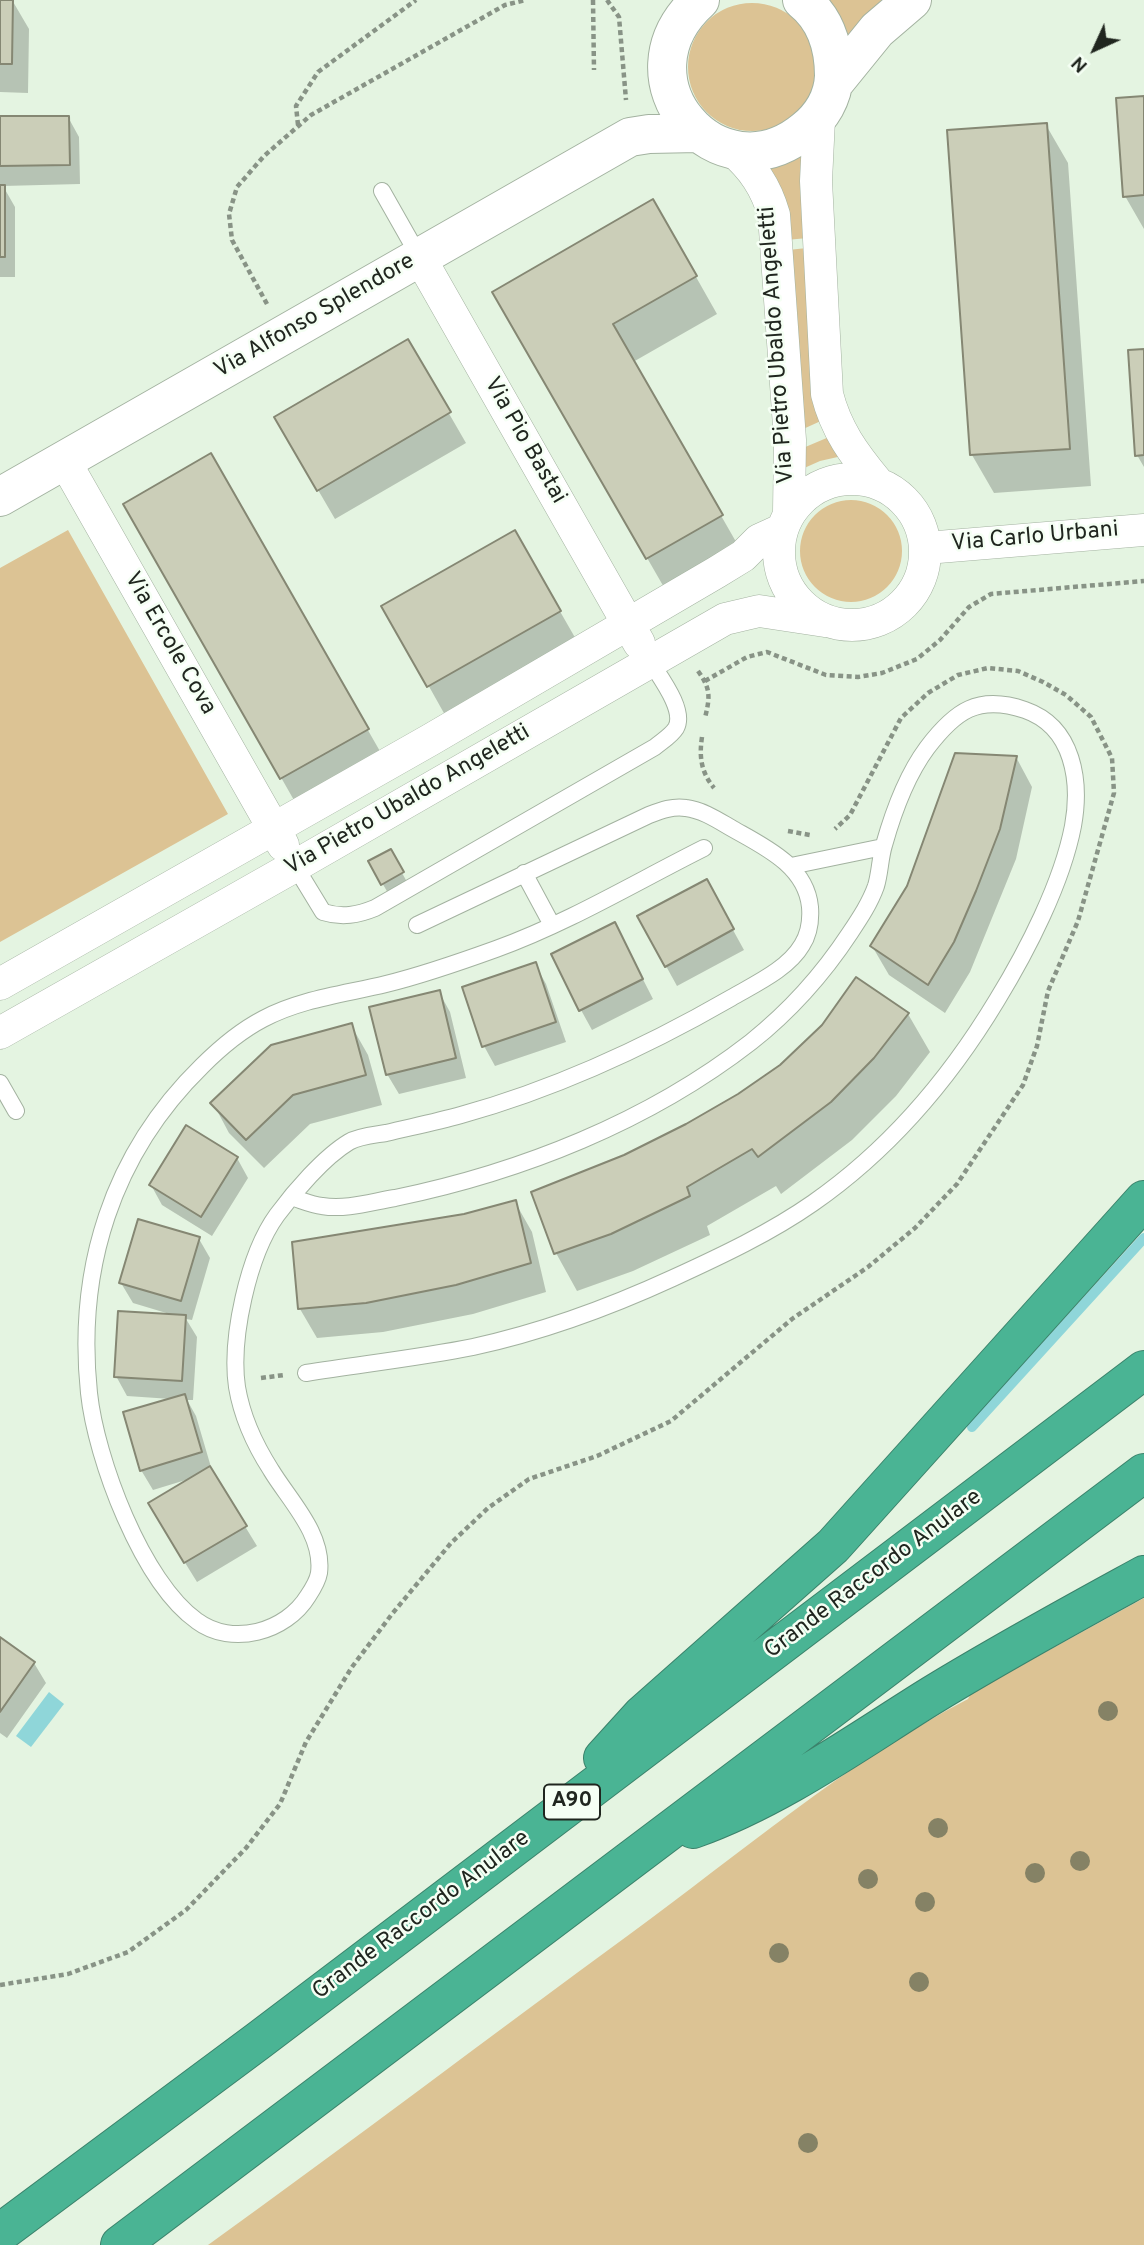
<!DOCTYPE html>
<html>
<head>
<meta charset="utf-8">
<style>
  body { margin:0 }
  #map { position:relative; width:1144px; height:2245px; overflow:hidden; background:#e4f4e1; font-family:Overpass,sans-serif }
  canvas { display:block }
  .north { position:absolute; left:1060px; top:14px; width:70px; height:70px; -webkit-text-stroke:5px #f5fff4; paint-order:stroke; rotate:225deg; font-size:19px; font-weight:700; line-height:28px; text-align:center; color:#20261f }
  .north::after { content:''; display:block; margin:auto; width:24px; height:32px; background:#20261f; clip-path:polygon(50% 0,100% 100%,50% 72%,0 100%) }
</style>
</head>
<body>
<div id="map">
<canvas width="1144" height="2245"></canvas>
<div class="north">N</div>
</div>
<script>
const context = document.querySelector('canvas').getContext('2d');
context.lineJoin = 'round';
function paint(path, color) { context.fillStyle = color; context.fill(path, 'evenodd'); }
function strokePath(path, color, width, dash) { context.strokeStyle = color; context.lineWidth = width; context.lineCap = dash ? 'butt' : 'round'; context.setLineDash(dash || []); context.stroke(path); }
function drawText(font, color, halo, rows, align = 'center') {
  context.font = font + ' Overpass,sans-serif'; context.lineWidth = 5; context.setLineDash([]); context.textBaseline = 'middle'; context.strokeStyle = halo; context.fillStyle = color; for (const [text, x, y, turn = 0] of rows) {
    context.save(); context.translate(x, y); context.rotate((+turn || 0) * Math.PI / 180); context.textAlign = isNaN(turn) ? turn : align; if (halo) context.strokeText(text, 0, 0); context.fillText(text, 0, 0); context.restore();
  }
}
paint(new Path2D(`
  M820,0H889L849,42Z
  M688 67a64 64 0 1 1 128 0a64 64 0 1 1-128 0Z
  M799,152L802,155L808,238L786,240L765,164Z
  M807,248L823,420L801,430L788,250Z
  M829,437L842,456L820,461L802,469L803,448Z
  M800 551a51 51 0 1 1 102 0a51 51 0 1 1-102 0Z
  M68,530L228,814L0,942V568Z
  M1144,1598V2245H208C350,2143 489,2037 630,1934C741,1853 845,1763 968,1699L971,1693Z`), '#dcc394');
paint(new Path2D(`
  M49,1692L64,1704L31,1747L16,1736Z`), '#8fd6d9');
paint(new Path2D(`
  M0,0H12L29,29L28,93L0,92Z
  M1144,98V229L1125,196Z
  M68,117L79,137L80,184L3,186L15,207V277H0V118Z
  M1046,125L1068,163L1091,486L994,493L972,455Z
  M653,201L717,314L633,362L743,554L669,596L494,292Z
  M407,341L466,443L335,519L276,418Z
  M1144,351V467L1137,455Z
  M211,456L389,767L303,816L125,504Z
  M515,533L577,641L445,715L384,606Z
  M1016,757L1032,787L1016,859L970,972L945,1013L889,975L872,946Z
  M390,851L407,882L388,893L370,862Z
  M717,901L744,950L677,986L666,966Z
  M625,944L653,999L592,1030L581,1010Z
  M535,964L546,984L566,1042L495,1066L484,1046Z
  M439,992L450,1012L466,1078L399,1094L387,1074Z
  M908,1014L930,1052L896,1096L852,1140L781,1194L776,1186L707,1226L710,1235L633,1271L577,1291L556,1253L625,1156L687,1126L739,1096Z
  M351,1025L368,1055L382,1105L310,1124L264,1168L229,1133L213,1103Z
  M237,1158L248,1178L212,1236L162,1205L151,1185Z
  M515,1202L532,1232L546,1292L473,1314L383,1332L317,1338L300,1309L464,1215Z
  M199,1239L210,1258L192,1320L186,1319L197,1337L193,1400H187L196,1416L213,1474L257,1546L197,1582L161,1524L189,1479L153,1490L141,1470L171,1399L127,1396L116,1376L173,1315L133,1303L121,1283Z
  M0,1639L34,1663L46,1683L7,1738L0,1733Z`), '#0003');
strokePath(new Path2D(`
  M972,1427L1144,1238`), '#8fd6d9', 10);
const building = new Path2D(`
  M0,0H13L12,64H0Z
  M1144,96V195L1123,197L1116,98Z
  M0,116H69L70,165L0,166Z
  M1047,123L1070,449L970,455L947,130Z
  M0,185H5V257H0Z
  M653,199L697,276L613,324L723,515L646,559L492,292Z
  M408,339L451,412L317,491L274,417Z
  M1144,349V455L1135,456L1128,350Z
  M211,453L369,729L280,779L123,504Z
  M515,530L561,611L427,687L381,606Z
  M955,753L1017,756L1000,829L976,891L954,942L928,985L870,946L907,886Z
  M391,849L404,872L381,885L368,861Z
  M707,879L734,929L665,967L637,916Z
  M615,922L643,979L579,1011L551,954Z
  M536,962L556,1022L482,1047L462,987Z
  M856,977L909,1013L874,1058L831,1102L758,1157L752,1149L687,1187L690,1196L611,1234L554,1254L531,1192L624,1155L686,1124L738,1094L780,1065L822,1025Z
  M440,990L456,1058L386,1075L369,1007Z
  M352,1023L366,1075L293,1095L246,1140L210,1103L271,1045Z
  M186,1125L238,1157L201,1217L149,1185Z
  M516,1200L531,1263L456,1285L366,1303L298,1309L292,1242L464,1214Z
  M138,1219L200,1237L181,1301L119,1283Z
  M118,1311L186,1315L182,1381L114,1377Z
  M185,1394L202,1452L140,1471L123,1412Z
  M210,1466L247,1526L184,1563L148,1503Z
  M0,1637L35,1662L0,1712Z`);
paint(building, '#cbceb8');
strokePath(building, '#858773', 2);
const lane = new Path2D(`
  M382,191L420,258
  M295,866L323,912C342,918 358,915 375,908L655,747C662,741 671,736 676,728C686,710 659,676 650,661
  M791,866L883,847
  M524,873L552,925
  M417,925L649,815C662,810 673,806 686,808C703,810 719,821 733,829C765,847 806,866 810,907C811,920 809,934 802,945C788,969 755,984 731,998C646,1047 555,1089 461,1115C436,1122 411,1127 386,1133C374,1135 359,1136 349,1142C324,1157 294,1192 277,1215C248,1255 230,1339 237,1387C242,1417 255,1445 271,1470C289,1500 324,1534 319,1573C318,1579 312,1590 308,1596C286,1632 232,1647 197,1621C142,1582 96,1459 89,1393C76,1269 112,1154 202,1066C220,1048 240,1031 263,1019C300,999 345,994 386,984C423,975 460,962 496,949C568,923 636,882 704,848
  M0,1083L16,1111
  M291,1197C301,1200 312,1205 322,1206C346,1210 371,1202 395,1198C521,1172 648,1122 751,1042C790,1011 823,974 850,933C860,918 870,903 876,886C880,873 880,858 884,845C893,813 907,775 927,748C955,711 978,694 1025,710C1074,727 1081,782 1073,826C1062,883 1027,951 997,1000C950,1078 889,1150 813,1203C770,1233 721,1256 673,1278C610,1307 542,1332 473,1347C418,1358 362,1364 306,1373`);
const street = new Path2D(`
  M819,119L816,181L827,394C836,430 854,454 877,482
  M731,149C753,168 766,187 774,215L790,440L789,512
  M420,258L639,643
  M64,460L283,845
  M779 552a73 73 0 1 1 146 0a73 73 0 1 1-146 0Z
  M926,548L1144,530
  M0,984L430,740L717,572L743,556L759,540L781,530
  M0,1033L295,866L725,619L759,611L825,621`);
const secondary = new Path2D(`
  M700,0C612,79 719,201 805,130C821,117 833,98 834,76C834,46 826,19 802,0
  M834,83L877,30L912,0
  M0,497L630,137L649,134L698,133`);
const highway = new Path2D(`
  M603,1758L642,1715L833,1546L1144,1200
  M693,1829C777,1799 851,1746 926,1699C997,1655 1071,1615 1144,1575
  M0,2233L258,2041L1144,1370
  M120,2245L1144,1473`);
strokePath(lane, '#a3b2a0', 18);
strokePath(street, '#a3b2a0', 33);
strokePath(secondary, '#a3b2a0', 40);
strokePath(highway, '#3b826b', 40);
strokePath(new Path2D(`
  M593,0L594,70
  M607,0L619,17L626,100
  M298,125L296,106L318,72L416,0
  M267,304L232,240L229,214L237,187L264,156L311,115L505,5L526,0
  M698,671C711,689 710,697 705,718
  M705,681L747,657L767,652L826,675L858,677L882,673L917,659L940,640L969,607L991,594L1144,581
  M702,737C699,757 701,772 714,788
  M788,831L810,835
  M261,1378L284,1375
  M0,1985L68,1974L128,1952L186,1910L246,1848L280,1804L306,1742L352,1667L392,1614L451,1543L488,1508L529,1479L597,1456L671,1421L792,1319L868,1267L915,1228L957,1184L1023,1085L1037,1046L1048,991L1078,921L1114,793L1112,758L1091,717L1066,695L1043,682L1018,671L988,668L958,675L928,693L901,718L850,815L835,829`), '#889386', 4.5, [5, 3.5]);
strokePath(lane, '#fff', 16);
strokePath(street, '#fff', 32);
strokePath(secondary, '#fff', 38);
strokePath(highway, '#4ab494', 38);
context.fillStyle = '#858265';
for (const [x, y] of [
  [1108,1711],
  [938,1828],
  [1080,1861],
  [1035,1873],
  [868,1879],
  [925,1902],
  [779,1953],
  [919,1982],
  [808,2143]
]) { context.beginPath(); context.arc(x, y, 10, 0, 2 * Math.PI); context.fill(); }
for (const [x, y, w] of [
  [572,1802,56]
]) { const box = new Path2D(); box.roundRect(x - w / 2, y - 17.5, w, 35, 5); context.fillStyle = '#f5fff4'; context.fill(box); strokePath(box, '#20261f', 2); }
drawText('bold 21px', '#20261f', null, [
  ["A90",572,1802]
]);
drawText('23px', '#20261f', '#f5fff4', [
  ["Via Alfonso Splendore",315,317,-30],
  ["Via Pietro Ubaldo Angeletti",778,345,-94],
  ["Via Pio Bastai",524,441,60],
  ["Via Carlo Urbani",1035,538,-5],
  ["Via Ercole Cova",169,644,60],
  ["Via Pietro Ubaldo Angeletti",408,801,-30],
  ["Grande Raccordo Anulare",874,1575,-37],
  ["Grande Raccordo Anulare",422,1916,-37]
]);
</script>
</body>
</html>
